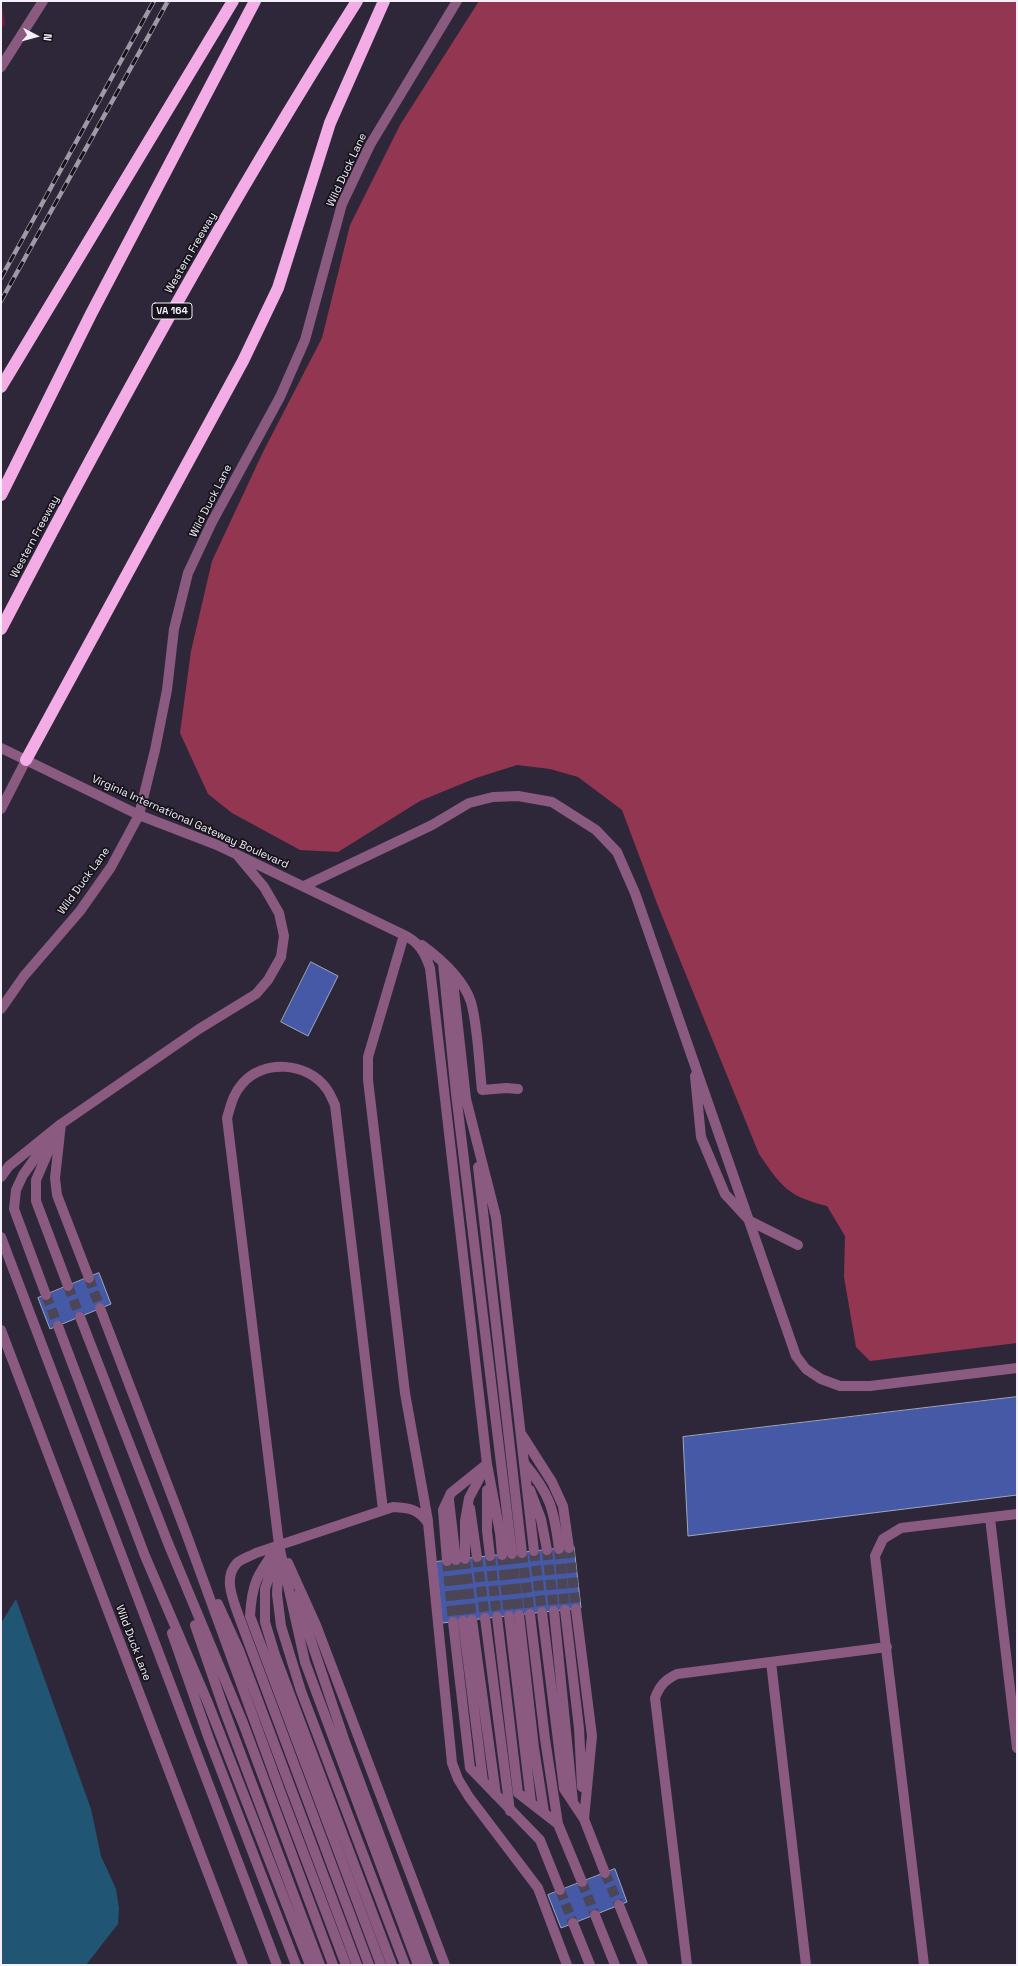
<!DOCTYPE html>
<html>
<head>
<meta charset="utf-8">
<style>
  body { margin:0 }
  #map { position:relative; width:1018px; height:1966px; overflow:hidden; background:#2e2739; font-family:"Space Grotesk",sans-serif }
  canvas { display:block }
  .frame { position:absolute; inset:0; border:2px solid #f4effb; pointer-events:none }
  .north { position:absolute; left:16px; top:16px; width:40px; height:40px; -webkit-text-stroke:3px #15121a; paint-order:stroke; rotate:96deg; font-size:11px; font-weight:700; line-height:16px; text-align:center; color:#f4effb }
  .north::after { content:''; display:block; margin:auto; width:14px; height:18px; background:#f4effb; clip-path:polygon(50% 0,100% 100%,50% 72%,0 100%) }
</style>
</head>
<body>
<div id="map">
<canvas width="1018" height="1966"></canvas>
<div class="frame"></div>
<div class="north">N</div>
</div>
<script>
const context = document.querySelector('canvas').getContext('2d');
context.lineJoin = 'round';
function paint(path, color) { context.fillStyle = color; context.fill(path, 'evenodd'); }
function strokePath(path, color, width, dash) { context.strokeStyle = color; context.lineWidth = width; context.lineCap = dash ? 'butt' : 'round'; context.setLineDash(dash || []); context.stroke(path); }
function drawText(font, color, halo, rows, align = 'center') {
  context.font = font + ' "Space Grotesk",sans-serif'; context.lineWidth = 3.5; context.setLineDash([]); context.textBaseline = 'middle'; context.strokeStyle = halo; context.fillStyle = color; for (const [text, x, y, turn = 0] of rows) {
    context.save(); context.translate(x, y); context.rotate((+turn || 0) * Math.PI / 180); context.textAlign = isNaN(turn) ? turn : align; if (halo) context.strokeText(text, 0, 0); context.fillText(text, 0, 0); context.restore();
  }
}
paint(new Path2D(`
  M1,1L5,23L1,31Z`), '#6f1f38');
paint(new Path2D(`
  M479,1H1017V1343L870,1361L856,1347L844,1277L845,1236L827,1206C787,1196 782,1187 759,1154L658,906L622,810L578,777L550,769L517,765L476,778L420,801L338,852L300,850L232,813L208,794L180,733L191,651L212,561L263,452L322,338L350,225L400,125Z`), '#933651');
paint(new Path2D(`
  M16,1599L91,1809L101,1856L116,1889L119,1908L118,1924L86,1965H1V1623Z`), '#205574');
const building = new Path2D(`
  M311,962L338,976L308,1036L281,1022Z
  M99,1273L111,1304L50,1329L38,1298Z
  M1017,1397V1495L688,1536L683,1437Z
  M574,1547L581,1608L442,1623L436,1562Z
  M615,1869L627,1902L561,1928L548,1895Z`);
paint(building, '#4559a7');
strokePath(building, '#9fa7bd', 1);
strokePath(new Path2D(`
  M89,1278L100,1308
  M68,1286L80,1317
  M46,1295L58,1326
  M569,1548L576,1609
  M559,1549L565,1610
  M547,1550L554,1611
  M534,1551L542,1612
  M522,1553L530,1614
  M512,1554L519,1615
  M502,1555L509,1616
  M490,1556L497,1617
  M477,1557L485,1618
  M465,1559L472,1620
  M456,1560L463,1621
  M447,1561L453,1622
  M605,1873L619,1905
  M582,1882L595,1915
  M560,1890L573,1923`), '#4c4556', 10, [10, 5]);
strokePath(new Path2D(`
  M1,67L43,1
  M1,748L139,815L217,845L404,935C419,942 425,953 430,968L487,1464L500,1533L502,1555
  M1,809L26,760
  M304,886L432,825L469,803L493,797L518,796L552,802L596,830L617,852L635,893L796,1356L806,1369L821,1379L840,1386H870L1017,1368
  M404,935L368,1057V1080L405,1393L428,1521
  M422,945C441,959 463,978 471,1002C478,1027 479,1064 482,1090L506,1088L518,1089
  M443,963L456,1094L512,1554
  M452,972L466,1099L496,1217L534,1551
  M1,1009L24,976L80,911L111,867L139,815L155,750L167,690L174,629L188,573L212,522L280,397L305,340L342,204L370,145L457,1
  M695,1076L701,1137L725,1194L750,1221L798,1245
  M61,1124L55,1178L57,1195L89,1278
  M52,1143L36,1180V1201L68,1286
  M478,1167L522,1553
  M1,1177L9,1166L61,1124L199,1029L256,994L268,980L281,957L284,936L279,913L264,887L238,856
  M1,1237L277,1965
  M46,1295L14,1209L16,1190L23,1175L51,1136
  M100,1308L186,1533L283,1799L346,1965
  M80,1317L168,1543L243,1723L333,1965
  M58,1326L145,1556L208,1703L310,1965
  M1,1330L243,1965
  M522,1435L552,1482L563,1506L569,1548
  M524,1463C550,1494 554,1509 559,1549
  M487,1490V1531L490,1556
  M530,1490L541,1519L547,1550
  M449,1500L456,1560
  M470,1508L477,1557
  M383,1510L335,1105C332,1099 330,1093 326,1088C307,1062 263,1059 242,1084C233,1094 231,1105 227,1118L279,1545L305,1662L418,1965
  M990,1518L1017,1748
  M279,1545C259,1573 252,1580 250,1616L381,1965
  M277,1552L265,1589V1622L275,1655L392,1965
  M279,1558L277,1594L281,1626L301,1691L405,1965
  M465,1559V1521L469,1498L485,1468
  M447,1561L443,1510L451,1493L487,1464
  M288,1563L316,1625L445,1965
  M296,1596L345,1742L428,1965
  M218,1604L239,1650L357,1965
  M576,1609L592,1736L584,1819
  M565,1610L579,1728L582,1787
  M554,1611L573,1802
  M542,1612L564,1789L584,1819L605,1873
  M530,1614L545,1739L558,1824L582,1882
  M519,1615L534,1748L544,1812
  M509,1616L531,1802
  M497,1617L518,1793L558,1824
  M485,1618L510,1811
  M472,1620L496,1795
  M463,1621L483,1781
  M453,1622L470,1768L540,1840L560,1890
  M195,1625L225,1712L320,1965
  M172,1633L209,1739L296,1965
  M771,1662L806,1965
  M619,1905L643,1965
  M595,1915L615,1965
  M573,1923L590,1965
  M369,1965L238,1614C233,1599 223,1578 237,1563C241,1559 251,1556 256,1553L393,1507C410,1508 418,1509 428,1523L452,1763L458,1779L469,1797L538,1888L567,1965
  M687,1965L655,1698C660,1685 665,1680 677,1674L887,1647
  M924,1965L875,1556L883,1539L901,1528L1017,1514`), '#8a5a81', 10);
strokePath(new Path2D(`
  M1,387L233,1
  M1,495L91,314L255,1
  M1,629C112,416 228,204 357,1
  M26,760L243,361L278,288L330,123L384,1`), '#f4ace6', 12);
const rail = new Path2D(`
  M1,278L154,1
  M1,301L168,1`);
strokePath(rail, '#9f99a8', 4.5);
strokePath(rail, '#15121a', 3, [9]);
for (const [x, y, w] of [
  [172,311,40]
]) { const box = new Path2D(); box.roundRect(x - w / 2, y - 8, w, 16, 3); context.fillStyle = '#15121a'; context.fill(box); strokePath(box, '#f4effb', 1); }
drawText('bold 10px', '#f4effb', null, [
  ["VA 164",172,311]
]);
drawText('11px', '#f4effb', '#15121a', [
  ["Wild Duck Lane",347,170,-65],
  ["Western Freeway",191,253,-60],
  ["Wild Duck Lane",211,501,-63],
  ["Western Freeway",35,537,-62],
  ["Virginia International Gateway Boulevard",190,822,24],
  ["Wild Duck Lane",84,881,-54],
  ["Wild Duck Lane",133,1643,69]
]);
</script>
</body>
</html>
